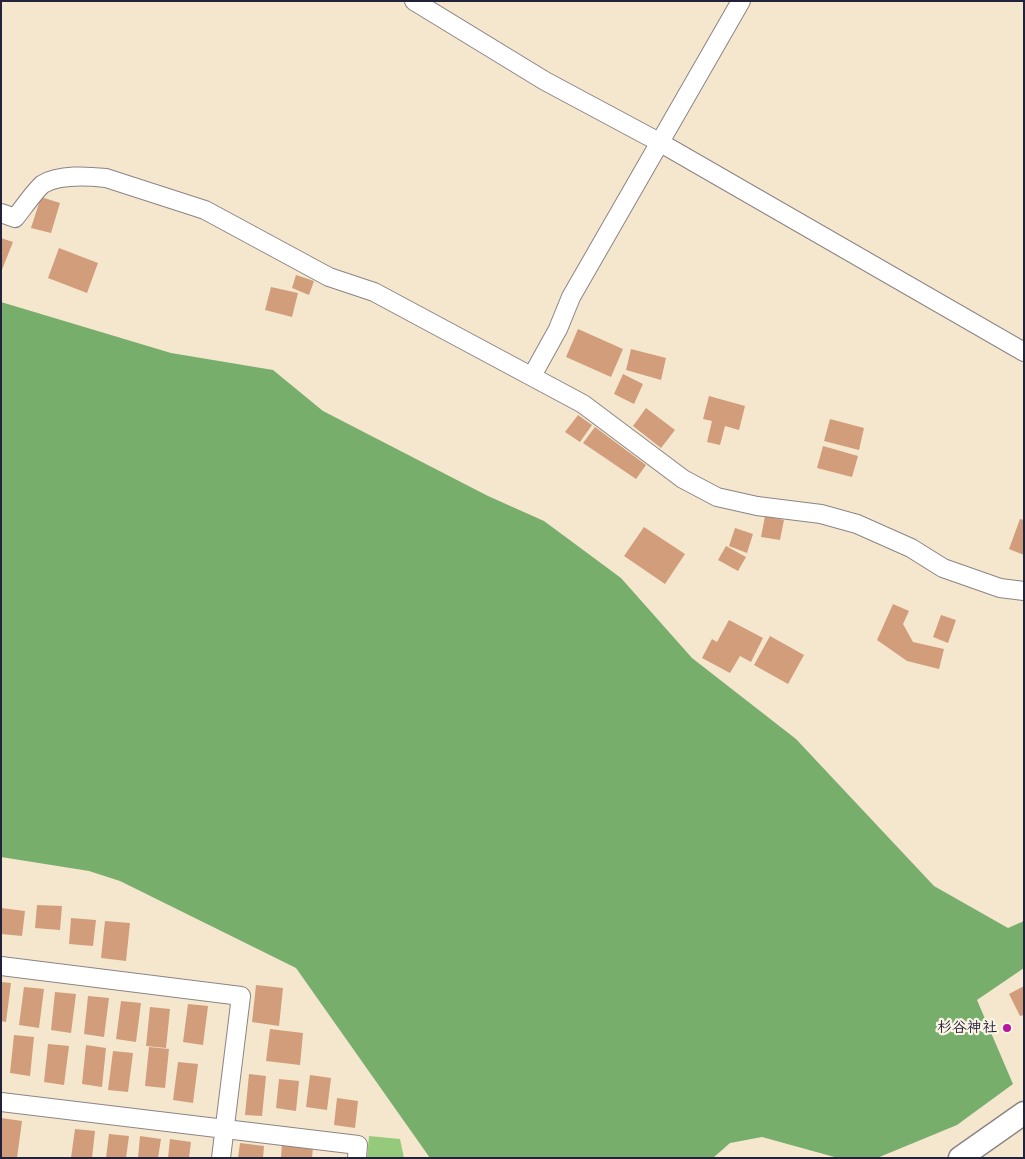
<!DOCTYPE html>
<html>
<head>
<meta charset="utf-8">
<style>
  body { margin:0 }
  #map { position:relative; width:1025px; height:1159px; overflow:hidden; background:#f5e7ce; font-family:Delius,sans-serif }
  canvas { display:block }
  .frame { position:absolute; inset:0; border:2px solid #22223b; pointer-events:none }
</style>
</head>
<body>
<div id="map">
<canvas width="1025" height="1159"></canvas>
<div class="frame"></div>
</div>
<script>
const context = document.querySelector('canvas').getContext('2d');
context.lineJoin = 'round';
function paint(path, color) { context.fillStyle = color; context.fill(path, 'evenodd'); }
function strokePath(path, color, width, dash) { context.strokeStyle = color; context.lineWidth = width; context.lineCap = dash ? 'butt' : 'round'; context.setLineDash(dash || []); context.stroke(path); }
function drawText(font, color, halo, rows, align = 'center') {
  context.font = font + ' Delius,"Klee One",sans-serif'; context.lineWidth = 4.5; context.setLineDash([]); context.textBaseline = 'middle'; context.strokeStyle = halo; context.fillStyle = color; for (const [text, x, y, turn = 0] of rows) {
    context.save(); context.translate(x, y); context.rotate((+turn || 0) * Math.PI / 180); context.textAlign = isNaN(turn) ? turn : align; if (halo) context.strokeText(text, 0, 0); context.fillText(text, 0, 0); context.restore();
  }
}
paint(new Path2D(`
  M369,1136L400,1139L404,1158H367Z`), '#95ca7c');
paint(new Path2D(`
  M1,302L171,353L273,370L323,411L488,496L544,521L621,578L692,658L796,739L934,886L1008,928L1024,921V968L977,1000L1013,1084L957,1125L877,1158H838L762,1137L730,1143L713,1158H430L296,968L120,881L89,871L1,857Z`), '#78ae6c');
paint(new Path2D(`
  M41,197L60,203L51,233L31,228Z
  M1,238L13,242L1,272Z
  M59,248L98,263L87,293L48,278Z
  M296,275L314,281L309,295L292,288Z
  M271,287L298,293L292,317L265,310Z
  M578,329L623,349L611,377L566,357Z
  M631,349L666,358L661,380L626,370Z
  M623,374L643,384L634,404L614,394Z
  M709,396L745,406L739,430L725,426L720,445L707,442L712,421L703,419Z
  M646,408L675,430L661,448L633,426Z
  M578,415L592,425L580,442L565,432Z
  M830,419L864,428L859,450L824,441Z
  M595,427L646,465L636,479L583,443Z
  M823,446L858,456L852,477L817,468Z
  M765,516L784,520L780,540L761,537Z
  M1020,519L1024,520V555L1009,549Z
  M644,527L685,554L665,584L624,556Z
  M735,528L753,534L747,553L729,546Z
  M726,546L746,557L738,571L718,560Z
  M893,604L909,611L903,624L913,642L944,649L939,669L907,661L877,640Z
  M941,615L956,620L948,643L933,637Z
  M729,620L763,638L751,662L740,656L730,673L702,658L712,639L717,642Z
  M770,636L804,655L788,684L754,665Z
  M37,905L62,906L60,930L35,928Z
  M1,908L25,911L22,936L1,934Z
  M71,918L96,920L93,946L69,944Z
  M105,921L130,923L126,961L101,958Z
  M1,982L11,983L6,1022L1,1021Z
  M256,985L283,988L279,1026L252,1022Z
  M1024,986V1015L1020,1016L1009,994Z
  M24,987L44,989L39,1028L19,1025Z
  M55,992L76,994L71,1033L51,1030Z
  M88,996L109,998L104,1037L84,1034Z
  M121,1001L141,1003L136,1042L116,1039Z
  M188,1004L208,1006L203,1045L183,1042Z
  M150,1007L170,1009L166,1048L146,1046Z
  M270,1029L303,1033L300,1065L266,1061Z
  M14,1035L34,1037L30,1076L10,1073Z
  M48,1044L69,1046L64,1085L44,1082Z
  M86,1045L106,1048L102,1087L82,1084Z
  M149,1047L169,1049L165,1088L145,1086Z
  M113,1051L133,1053L128,1092L108,1090Z
  M178,1062L198,1064L193,1103L173,1100Z
  M249,1074L266,1076L262,1116L245,1115Z
  M310,1075L331,1078L327,1110L306,1107Z
  M279,1079L299,1081L296,1111L276,1108Z
  M337,1098L358,1101L355,1128L334,1125Z
  M1,1118L22,1121L17,1158L1,1157Z
  M75,1129L95,1131L92,1158H71Z
  M109,1134L129,1136L126,1158H106Z
  M140,1136L161,1139L158,1158H138Z
  M170,1139L191,1142L189,1158H168Z
  M240,1143L264,1146L263,1158H238Z
  M282,1143L313,1147L312,1158H281Z`), '#d19d7b');
const minor = new Path2D(`
  M414,1L545,81L659,142L1024,352
  M1,213L15,218C21,211 36,189 43,184C60,174 87,176 106,178L205,210L329,277L374,292L583,404L683,479L717,497L757,506L821,514L857,524L911,548L943,568L1000,588L1024,591
  M532,376L558,329L571,297L741,1
  M1,966L241,996L221,1158
  M1,1102L358,1145L357,1158`);
const tertiary = new Path2D(`
  M960,1158L1024,1113`);
strokePath(minor, '#8c8484', 20);
strokePath(tertiary, '#8c8484', 25);
strokePath(minor, '#fff', 18);
strokePath(tertiary, '#fff', 22);
for (const [x, y, r, color] of [
  [1007,1028,5,"#b5179e"]
]) { const dot = new Path2D(); dot.arc(x, y, r, 0, 2 * Math.PI); context.fillStyle = color; context.fill(dot); strokePath(dot, '#fcf5e5', 2); }
drawText('bold 15px', '#22223b', '#fcf5e5', [
  ["杉谷神社",997,1028]
], 'right');
</script>
</body>
</html>
